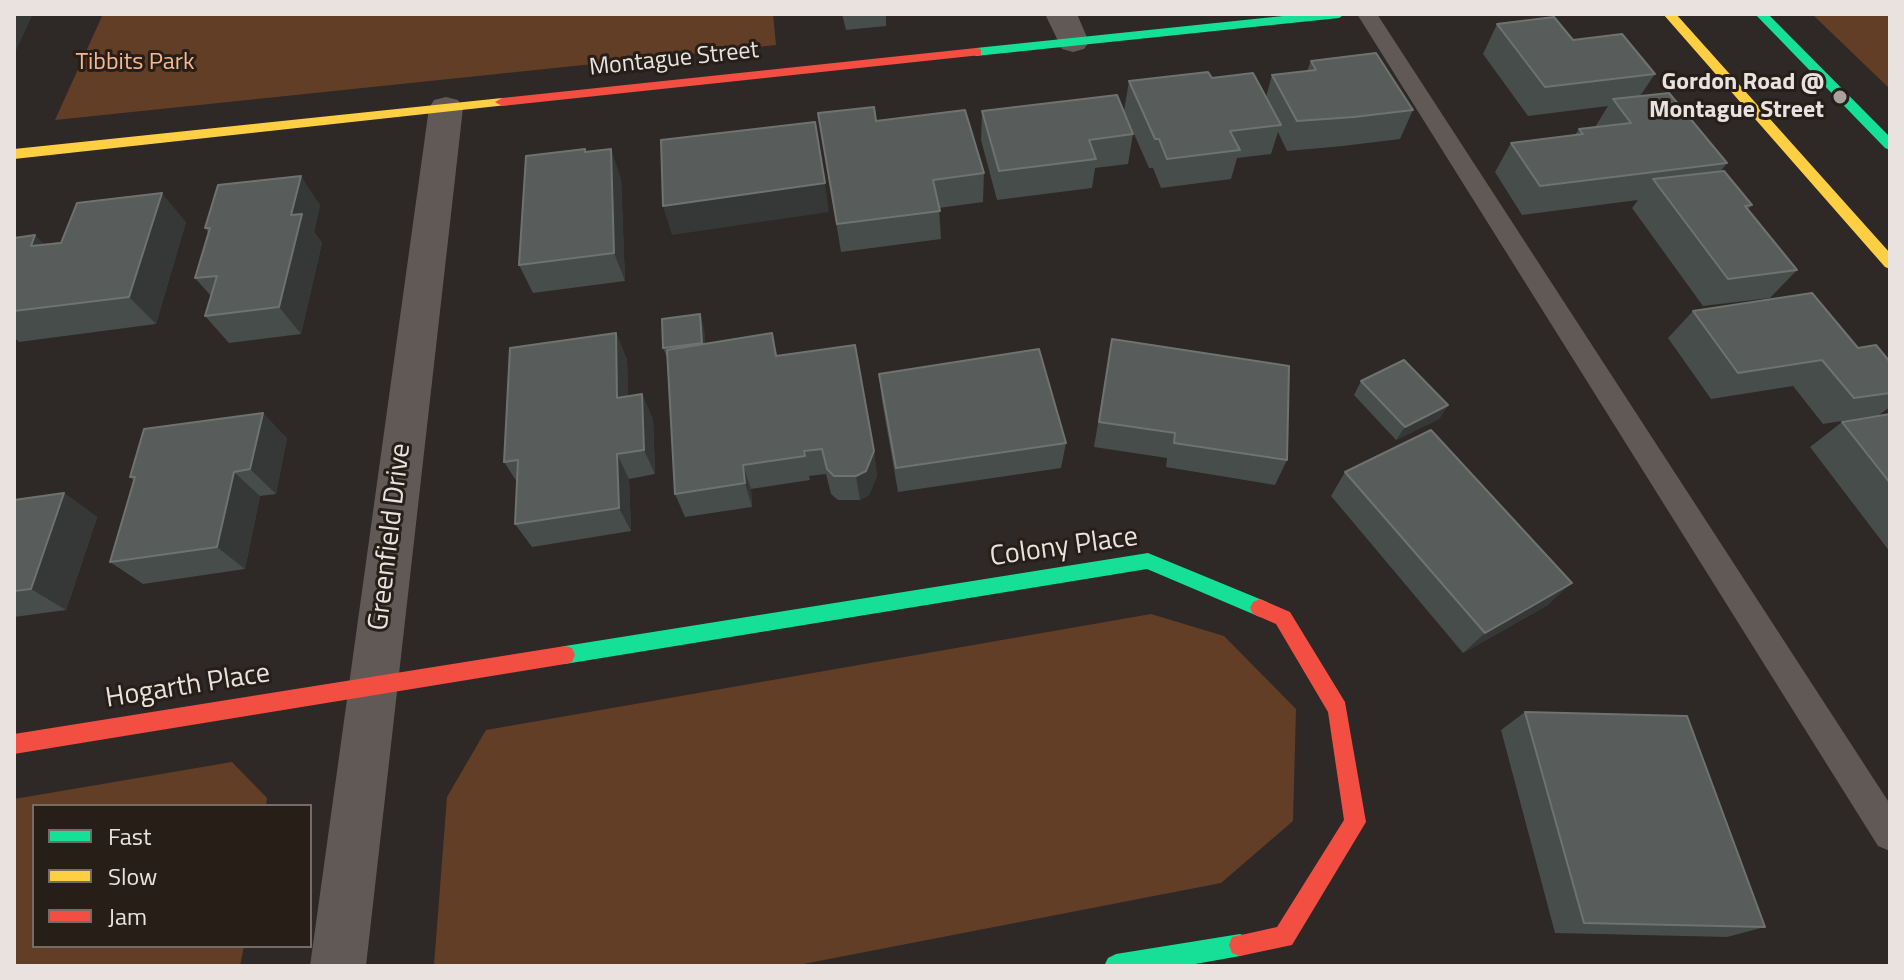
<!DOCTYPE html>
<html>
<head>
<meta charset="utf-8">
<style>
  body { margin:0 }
  #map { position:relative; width:1904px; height:980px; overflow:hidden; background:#2e2826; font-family:"Titillium Web",sans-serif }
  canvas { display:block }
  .frame { position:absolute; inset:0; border:16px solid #e9e2df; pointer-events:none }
  .legend { position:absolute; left:32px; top:804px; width:280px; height:144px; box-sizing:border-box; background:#271e18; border:2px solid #756c68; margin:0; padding:10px 14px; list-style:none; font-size:24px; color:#e9e2df }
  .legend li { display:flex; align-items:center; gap:16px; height:40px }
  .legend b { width:40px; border:2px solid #756c68 }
</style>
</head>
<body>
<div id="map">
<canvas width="1904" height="980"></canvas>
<div class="frame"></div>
<ul class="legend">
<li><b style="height:10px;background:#16e098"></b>Fast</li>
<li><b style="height:10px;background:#ffcf43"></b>Slow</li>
<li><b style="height:10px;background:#f24e42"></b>Jam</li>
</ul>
</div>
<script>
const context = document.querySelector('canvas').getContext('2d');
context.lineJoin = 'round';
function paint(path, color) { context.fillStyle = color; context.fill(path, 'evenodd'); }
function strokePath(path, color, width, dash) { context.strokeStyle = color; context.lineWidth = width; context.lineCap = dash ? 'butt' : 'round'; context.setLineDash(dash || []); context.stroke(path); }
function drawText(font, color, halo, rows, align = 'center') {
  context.font = font + ' "Titillium Web",sans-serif'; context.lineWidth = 6; context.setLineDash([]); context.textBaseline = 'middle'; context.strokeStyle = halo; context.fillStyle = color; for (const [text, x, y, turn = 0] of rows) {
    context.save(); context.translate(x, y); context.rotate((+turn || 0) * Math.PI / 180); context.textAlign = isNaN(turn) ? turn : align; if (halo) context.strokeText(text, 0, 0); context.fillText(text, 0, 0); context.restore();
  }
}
paint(new Path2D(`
  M103,14H773L776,45L55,120Z
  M1812,14H1890V89Z
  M1151,614L1224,636L1296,709L1293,821L1221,883L793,966L434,965L447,797L486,730Z
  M232,762L267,798L266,806H34V946H244L240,966H14V799Z`), '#633e26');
paint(new Path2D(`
  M1357,14H1377L1890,804V851L1878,846Z`), '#615955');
paint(new Path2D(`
  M1045,14H1077L1089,42L1084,49L1073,52L1062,49Z
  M446,97L458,100L463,108L366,966H310L429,108L434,100Z`), '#615955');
paint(new Path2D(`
  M1302,14H1345L1339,18L976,56L969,52L976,48Z
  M1755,14H1768L1890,137V150L1885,148Z
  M1148,553L1267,602L1270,608L1267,614L1260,617L1147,569L565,664L558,662L555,655L558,648L565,646Z
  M1240,934L1248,937L1251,945L1248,953L1240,956L1184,966H1104L1108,958L1116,954Z`), '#16e098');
paint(new Path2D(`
  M1663,14H1676L1890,253V269L1885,267Z
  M502,98L507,99V105L14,159V149Z`), '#ffcf43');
paint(new Path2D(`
  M976,48L981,49V55L502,106L495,102L502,98Z
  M1260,599L1290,612L1345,702L1366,822L1292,945L1240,956L1232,953L1229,945L1232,937L1277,927L1344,820L1328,712L1276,624L1253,614L1250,608L1253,602Z
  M565,646L572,648L575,655L572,662L565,664L14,754V734Z`), '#f24e42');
paint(new Path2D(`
  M842,14H886V26L846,30Z
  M1497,24L1573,40L1655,74L1640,96L1727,163L1720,172L1752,205L1748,209L1797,270L1770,298L1703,306L1632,208L1638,200L1522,215L1495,172L1511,143L1575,135L1579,129L1595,127L1608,106L1528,116L1483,54Z
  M1311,61L1413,110L1400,139L1343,146L1287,151L1278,132L1271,154L1237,158L1231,179L1161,188L1153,168H1149L1124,111L1129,81L1212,78L1266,97L1272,75L1307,71Z
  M982,111L1133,134L1128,164L1095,168L1092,188L997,200L981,140Z
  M818,113L876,121L984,173L983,202L939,208L941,239L841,252Z
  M586,152L621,178L625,281L533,293L519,265Z
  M320,205L314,232L322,243L301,334L229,343L205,316L211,296L195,278L208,232L205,228Z
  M186,222L156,324L19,342L14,337V238L45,244Z
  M1693,311L1858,348L1890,362V407L1879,415L1823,424L1793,386L1711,399L1668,338Z
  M700,314L704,329L705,344L772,333L777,356L874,451L877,476L869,495L860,500H838L831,494L826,474L809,476L810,480L751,489L752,507L685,517L675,494L668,360L663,348Z
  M616,333L627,360L628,397L642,394L653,420L655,474L629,479L631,531L532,547L515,524L517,482L504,462Z
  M1112,339L1287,460L1275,485L1166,467L1167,458L1094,447Z
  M879,374L1066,443L1061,468L898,492L882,401Z
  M1361,381L1448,405L1439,419L1396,440L1354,395Z
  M1890,414V552L1810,447L1842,422Z
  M287,438L276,494L260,496L245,569L143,584L110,562L134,481L130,477Z
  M1345,472L1548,605L1463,653L1331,496Z
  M64,493L97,517L66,610L14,617V500Z
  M1525,712L1765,927L1727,937L1555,933L1501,730Z`), '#464d4b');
paint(new Path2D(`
  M14,14H33L14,55Z
  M611,149L621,178L625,281L614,253Z
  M301,176L320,205L314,232L322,243L301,334L279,307L291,215Z
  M825,183L829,212L672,235L663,206Z
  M162,193L186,222L156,324L129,297Z
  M35,235L64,264L31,246Z
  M700,314L704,329L706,357L702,343Z
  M616,333L627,360L629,424L617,398Z
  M642,394L653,420L655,474L644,450Z
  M1448,405L1439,419L1396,440L1405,427Z
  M263,413L287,438L276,494L250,469Z
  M874,451L877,476L869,495L860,500L856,476Z
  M617,454L629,479L631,531L619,508Z
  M743,465L751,489L752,507L745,483Z
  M234,472L260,496L245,569L217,547Z
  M64,493L97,517L66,610L31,589Z
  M1572,583L1548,605L1463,653L1485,633Z`), '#353836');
const building = new Path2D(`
  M1554,17L1573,40L1622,34L1655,74L1545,87L1497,24Z
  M1376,53L1413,110L1354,117L1297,121L1272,75L1316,70L1311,61Z
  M1208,72L1212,78L1253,73L1281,125L1230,131L1240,150L1167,159L1159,139H1155L1129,81Z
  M1669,93L1727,163L1540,186L1511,143L1583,134L1579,129L1631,123L1613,99Z
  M1117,95L1133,134L1089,140L1096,159L999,171L982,111Z
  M874,107L876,121L965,110L984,173L933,180L940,211L837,224L818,113Z
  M815,122L825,183L663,206L661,140Z
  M585,149V152L611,149L614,253L519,265L526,156Z
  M1724,171L1752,205L1745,206L1797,270L1728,279L1653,179Z
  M301,176L291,215L302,214L279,307L205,316L217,276L195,278L210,228H205L218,185Z
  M162,193L129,297L14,311V238L35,235L31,246L61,243L77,203Z
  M1812,293L1858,348L1876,345L1890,362V393L1854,398L1822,360L1738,373L1693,311Z
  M700,314L702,343L663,348L662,319Z
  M616,333L617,398L642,394L644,450L617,454L619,508L515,524L518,460L504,462L510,348Z
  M772,333L776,356L855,345L874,451L866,471L856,476H834L827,469L822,449L804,451L805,456L743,465L745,483L675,494L667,350Z
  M1112,339L1289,366L1287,460L1174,443L1175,433L1099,422Z
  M1039,349L1066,443L896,468L879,374Z
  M1404,360L1448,405L1405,427L1361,381Z
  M263,413L250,469L234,472L217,547L110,562L135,477H130L144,429Z
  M1890,414V483L1842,422Z
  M1431,430L1572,583L1485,633L1345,472Z
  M64,493L31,589L14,591V500Z
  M1525,712L1687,716L1765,927L1584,923Z`);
paint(building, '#585d5b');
strokePath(building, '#6e7270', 2);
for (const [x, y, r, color] of [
  [1840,97,8,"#a8a19e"]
]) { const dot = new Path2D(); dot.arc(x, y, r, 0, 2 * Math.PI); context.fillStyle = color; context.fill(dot); strokePath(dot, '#271e18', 3); }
drawText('24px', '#e9e2df', '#271e18', [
  ["Montague Street",674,60,-6]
]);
drawText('24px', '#f6b792', '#271e18', [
  ["Tibbits Park",135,63]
]);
drawText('bold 24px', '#e9e2df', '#271e18', [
  ["Gordon Road @",1824,83],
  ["Montague Street",1824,111]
], 'right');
drawText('28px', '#e9e2df', '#271e18', [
  ["Greenfield Drive",391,537,-83],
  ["Colony Place",1064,548,-8],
  ["Hogarth Place",188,687,-9]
]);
</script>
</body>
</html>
